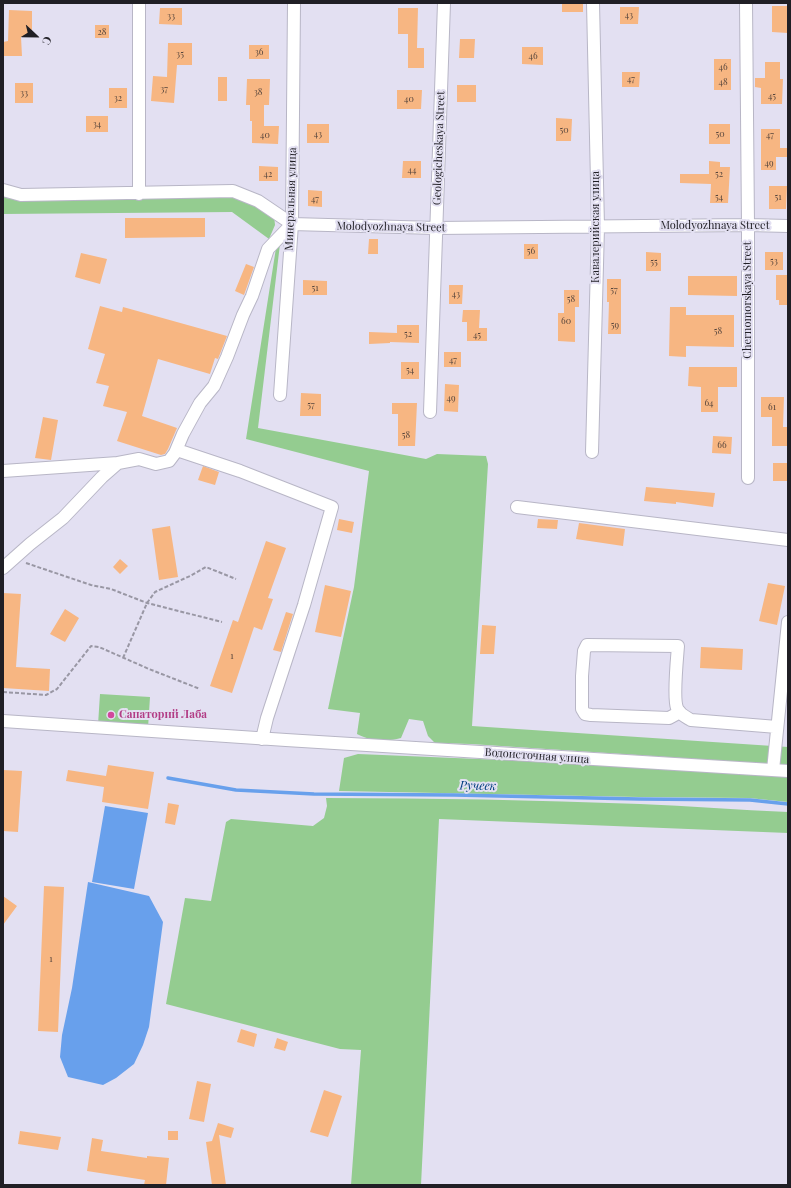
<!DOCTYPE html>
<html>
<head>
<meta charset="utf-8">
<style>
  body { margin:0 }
  #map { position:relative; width:791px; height:1188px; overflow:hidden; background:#e3e0f2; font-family:"Playfair Display",serif }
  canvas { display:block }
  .frame { position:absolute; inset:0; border:4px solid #201f25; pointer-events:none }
  .north { position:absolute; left:16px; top:16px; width:40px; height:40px; -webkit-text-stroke:3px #e3e0f2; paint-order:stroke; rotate:112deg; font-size:11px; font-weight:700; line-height:16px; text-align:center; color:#201f25 }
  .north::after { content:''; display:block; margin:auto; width:14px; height:18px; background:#201f25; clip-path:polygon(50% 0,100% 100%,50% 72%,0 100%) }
</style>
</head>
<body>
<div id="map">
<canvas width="791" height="1188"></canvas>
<div class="frame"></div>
<div class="north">С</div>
</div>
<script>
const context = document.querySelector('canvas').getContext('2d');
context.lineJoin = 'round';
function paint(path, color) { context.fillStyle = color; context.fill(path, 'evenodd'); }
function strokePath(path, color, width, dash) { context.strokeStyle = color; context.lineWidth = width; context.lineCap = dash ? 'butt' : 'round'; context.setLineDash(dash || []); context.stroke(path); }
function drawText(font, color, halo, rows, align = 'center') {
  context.font = font + ' "Playfair Display",serif'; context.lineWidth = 4; context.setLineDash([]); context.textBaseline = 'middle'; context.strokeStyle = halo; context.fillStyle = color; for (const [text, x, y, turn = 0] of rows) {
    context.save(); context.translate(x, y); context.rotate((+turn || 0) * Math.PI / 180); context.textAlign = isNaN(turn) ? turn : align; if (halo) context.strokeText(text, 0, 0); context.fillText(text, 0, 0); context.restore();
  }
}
paint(new Path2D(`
  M3,196L6,198L23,200L233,197L255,204L274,215L275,225L269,239L232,212L3,214Z
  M280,244L258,428L426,459L437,454L486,456L488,464L472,726L788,747V765L471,744L435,743L428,736L423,721L409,719L401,738C387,742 370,741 357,734L360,713L328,709L354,587L369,471L246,439L276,248Z
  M100,694L150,697L148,728L98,725Z
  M358,754L527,761L788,776V802L749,798L639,797L339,791L344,758Z
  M326,798C431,798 536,800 640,804C689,806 739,810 788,812V833L439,819L421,1185H351L361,1050L340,1049L166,1004L185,898L211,901L226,822L231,819L313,826L324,818L327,806Z`), '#94cc90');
paint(new Path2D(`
  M105,806L148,813L134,889L92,882Z
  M88,882L149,896L163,922L149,1027L143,1045L134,1064L116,1078L103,1085L68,1077L60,1057L62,1035L72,988Z`), '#68a0ec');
strokePath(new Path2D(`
  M168,778L236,790L314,794L454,795L639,799L750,800L788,804`), '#68a0ec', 3.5);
paint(new Path2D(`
  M562,3H583V12H562Z
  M772,6H788V33L772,32Z
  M620,7H639L638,24H620Z
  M160,8H182V25L159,24Z
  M398,8H418L417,48H424V68H408V34H398Z
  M9,10L32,11V37H21L22,56H3V42L8,41Z
  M95,25H109V38H95Z
  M460,39H475L474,58H459Z
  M168,43H192V65H177L174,103L151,101L153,76L167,77Z
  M249,45H269V59H249Z
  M522,47H543V65L522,64Z
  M714,59H731V90H714Z
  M765,62H780V79H783L782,104H761V88L755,87V78H765Z
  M622,72H640L639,87H622Z
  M218,77H227V101H218Z
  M247,79H270L269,105H264V126H279L278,144L252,143V121H250V105H246Z
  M15,83H33V103H15Z
  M457,85H476V102H457Z
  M109,88H127V108H109Z
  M397,90H422L421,109H397Z
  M86,116H108V132H86Z
  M556,118L572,119L571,141H556Z
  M307,124H329V143H307Z
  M709,124H730V144H709Z
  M761,129H780V148H788V157H776V170H761Z
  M403,161H421V178H402Z
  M709,161L720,162V167H730L728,203H710L711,184L680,183V174H709Z
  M259,166L278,167V181H259Z
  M769,186H787L786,209H769Z
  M308,190L322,191V207L308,206Z
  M125,218H205V237L125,238Z
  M369,239H378V254H368Z
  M524,244H538V259H524Z
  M646,252L661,253V271H646Z
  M765,252H783V270H765Z
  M81,253L107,259L100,284L75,277Z
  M246,264L254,267L244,295L235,291Z
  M776,275H788V305H779V300H776Z
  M688,276H737V296L688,295Z
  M607,279H621V334H608L609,302H607Z
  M303,280L327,281V295H303Z
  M449,285H463L462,304H449Z
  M564,290H579V307H575V342L558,341V313H564Z
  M100,306L122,312L123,307L227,336L218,359L215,358L210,374L158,359L142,416L177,428L168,449L165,454L161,455L117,441L127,412L103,406L109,386L96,383L105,354L88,349Z
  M670,307H686V315H734V347L686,346V357L669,356Z
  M463,310H480L479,328H487V341H467V322H462Z
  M397,325H419V343L390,342V343L369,344V332L397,333Z
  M444,352H461V367H444Z
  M401,362H419V379H401Z
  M689,367H737V387H718V412H701V387L688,386Z
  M445,384L459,385L458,412L444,411Z
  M301,393L321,394V416H300Z
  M761,397H784L783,427H788V446H772V417H761Z
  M392,403H417L415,446H398V414H392Z
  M43,417L58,420L51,460L35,458Z
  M713,436L732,437L731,454L712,453Z
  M773,463H788V481H773Z
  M203,466L219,472L215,485L198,480Z
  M646,487L715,493L713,507L676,502V504L644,501Z
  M339,519L354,522L352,533L337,530Z
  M538,519L558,520L557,529L537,528Z
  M579,523L625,529L623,546L576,539Z
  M170,526L178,577L159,580L152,529Z
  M266,541L286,548L268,598L273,599L262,630L254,627L232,693L210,686L233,620L238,622Z
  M120,559L128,566L120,574L113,567Z
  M768,583L785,586L777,625L759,621Z
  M325,585L351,591L341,637L315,632Z
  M3,593L21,594L16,667L50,669L49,691L3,688Z
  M65,609L79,618L65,642L50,634Z
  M286,612L293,614L281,652L273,650Z
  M482,625L496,626L494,654H480Z
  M701,647L743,649L742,670L700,668Z
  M108,765L154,772L148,809L102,802L104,787L66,781L68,770L106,776Z
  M3,770L22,771L18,832L3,831Z
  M168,803L179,805L175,825L165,823Z
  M44,886L64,887L58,1032L38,1031Z
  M3,896L17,906L3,925Z
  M241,1029L257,1034L254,1047L237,1042Z
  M277,1038L288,1042L285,1051L274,1048Z
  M197,1081L211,1084L204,1122L189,1119Z
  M324,1090L342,1096L328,1137L310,1132Z
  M218,1123L234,1128L231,1138L219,1135L226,1185H212L206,1142L212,1141Z
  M20,1131L61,1137L58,1150L18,1144Z
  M168,1131H178V1140H168Z
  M92,1138L103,1140L101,1151L147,1158V1156L169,1158L166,1185H144L145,1180L87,1171Z`), '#f7b682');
const minor = new Path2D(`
  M139,3V194
  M746,3L748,225V478
  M3,190L21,195L233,191L258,201L292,224L436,228L748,225L788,226
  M280,395L292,224L294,3
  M430,412L444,3
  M177,450L240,471L332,507L304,605L267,718L262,739
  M592,452L598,227L593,3
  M3,471L118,463
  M517,507L788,540
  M3,568L30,544L63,518L102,477L118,463L139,459L156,464L169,461L175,453L183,434L200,403L214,386L227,357L243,315L252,296L268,249L292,224
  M680,712L669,718L591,715L585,714L582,709V676L584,651L587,645L678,646C677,659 673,698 677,708C679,714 686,717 691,720L777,727
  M3,721L286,740L788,771
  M773,770L788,622`);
strokePath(minor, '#b8b6c6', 14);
strokePath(new Path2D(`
  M26,563L91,585L111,589L147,603L222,622
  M123,658L147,603L155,592L190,576L206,567L236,579
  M3,692L46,695L57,689L91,646L99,647L149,669L200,689`), '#9997a4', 2, [4, 2]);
strokePath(minor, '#fff', 12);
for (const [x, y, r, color] of [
  [111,715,4,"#d1479c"]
]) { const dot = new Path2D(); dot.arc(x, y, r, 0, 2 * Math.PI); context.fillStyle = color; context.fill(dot); strokePath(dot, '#e3e0f2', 1.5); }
drawText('9px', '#56453c', null, [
  ["43",629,15],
  ["33",171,16],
  ["28",102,32],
  ["36",259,52],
  ["35",180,54],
  ["46",533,56],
  ["46",723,67],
  ["47",631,79],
  ["48",723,82],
  ["37",164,89],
  ["38",258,92],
  ["33",24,93],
  ["45",772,96],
  ["32",118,98],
  ["40",409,99],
  ["34",97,124],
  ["50",564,130],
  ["43",318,134],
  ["50",720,134],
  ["40",265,135],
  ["47",770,135],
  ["49",769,163],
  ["44",412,170],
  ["42",268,174],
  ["52",719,174],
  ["54",719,197],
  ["51",778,197],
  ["47",315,199],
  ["56",531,251],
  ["53",774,261],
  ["55",654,262],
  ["51",315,288],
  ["57",614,290],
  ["43",456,294],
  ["58",571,299],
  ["60",566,321],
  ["59",615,325],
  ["58",718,331],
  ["52",408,334],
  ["45",477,335],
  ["47",453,360],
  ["54",410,370],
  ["49",451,398],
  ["64",709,403],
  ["57",311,405],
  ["61",772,407],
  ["58",406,435],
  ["66",722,445],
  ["1",232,656],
  ["1",51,959]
]);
drawText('11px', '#201f25', '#e3e0f2', [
  ["Geologicheskaya Street",439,148,-88],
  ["Минеральная улица",291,199,-88],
  ["Molodyozhnaya Street",715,226],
  ["Molodyozhnaya Street",391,227,1],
  ["Кавалерийская улица",596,227,-90],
  ["Chernomorskaya Street",748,300,-90],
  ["Водоисточная улица",537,756,4]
]);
drawText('bold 11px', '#b23c85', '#e3e0f2', [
  ["Санаторий Лаба",119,715]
], 'left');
drawText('italic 12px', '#013d7f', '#e3e0f2', [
  ["Ручеек",478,786,1]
]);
</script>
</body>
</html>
